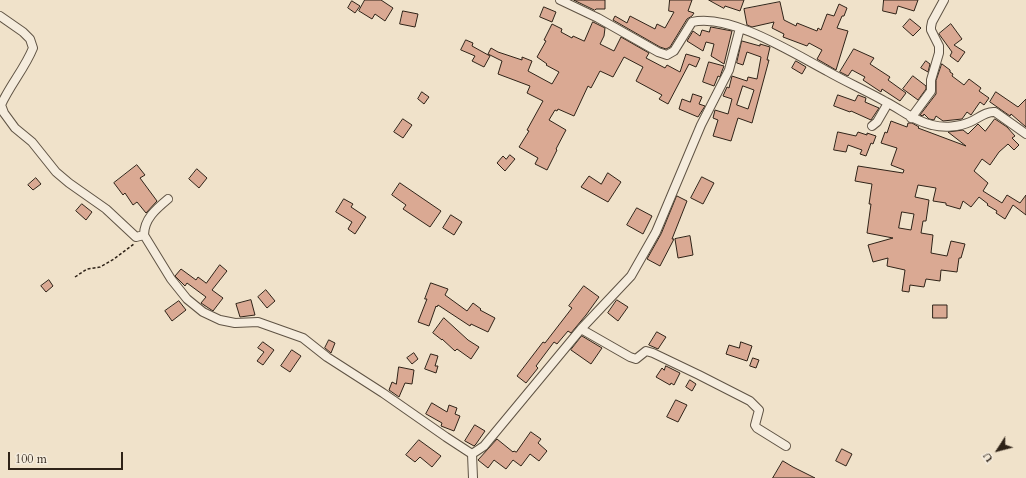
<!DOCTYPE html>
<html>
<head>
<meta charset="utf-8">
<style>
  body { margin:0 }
  #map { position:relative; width:1026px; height:478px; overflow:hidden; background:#f0e2ca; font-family:Cardo,serif }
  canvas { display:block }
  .north { position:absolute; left:978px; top:430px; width:40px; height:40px; -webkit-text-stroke:3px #f5ecdd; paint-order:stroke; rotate:234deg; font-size:11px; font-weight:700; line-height:16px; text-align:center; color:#2f2318 }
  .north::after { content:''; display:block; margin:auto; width:14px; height:18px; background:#2f2318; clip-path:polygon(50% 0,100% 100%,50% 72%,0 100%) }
  .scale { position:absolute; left:8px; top:452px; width:115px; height:18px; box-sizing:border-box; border:2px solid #2f2318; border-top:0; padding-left:5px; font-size:12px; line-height:14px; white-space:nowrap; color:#2f2318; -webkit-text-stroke:3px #f5ecdd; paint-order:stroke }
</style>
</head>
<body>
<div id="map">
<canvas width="1026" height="478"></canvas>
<div class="north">U</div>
<div class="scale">100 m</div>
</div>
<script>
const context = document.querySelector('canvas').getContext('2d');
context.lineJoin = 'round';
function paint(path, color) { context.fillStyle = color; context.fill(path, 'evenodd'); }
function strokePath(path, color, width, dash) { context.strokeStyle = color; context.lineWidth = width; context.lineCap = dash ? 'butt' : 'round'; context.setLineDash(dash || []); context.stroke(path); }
const building = new Path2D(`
  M365,0H381L393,8L385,21L375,14L372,19L359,11Z
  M574,0H605V9H596L595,10Z
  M670,0H692L688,11L694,13L692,16L687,19L670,47L666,49L660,47L613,20L615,16L627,23L630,16L655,29L657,24L665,28L674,12L669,11Z
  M709,0H744L740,11L725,6L724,8Z
  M884,0H918L914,11L898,6L896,14L883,11Z
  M352,1L360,6L355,13L348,8Z
  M780,2L784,20L796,26L797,23L817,31L818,28L821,30L827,14L834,16L839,4L847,8L844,16H842L837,28L848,31L836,70L817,59L822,50L809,43L807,46L783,37L784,34L772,28L774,22L752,27L747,25L744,9Z
  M544,7L556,12L552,22L540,17Z
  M403,11L418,14L415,27L400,24Z
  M910,19L921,28L913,36L903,27Z
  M593,22L605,28L604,36L600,44L614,51L621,37L649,53L646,58L665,68L667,65L680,72L686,54L700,58L696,67L689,64L668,104L659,99L662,95L636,81L643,67L624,57L613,77L600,71L591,88L588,86L574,116L558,109L557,111L555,110L549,120L566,130L556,149L557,150L547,170L535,164L538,158L519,147L529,131L527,130L543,101L527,93L530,86L498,74L502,61L488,54L491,48L498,52L522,60V57L532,61L528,71L552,84L559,72L546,65L547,64L537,57L546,41L544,40L552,24L562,29L561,32L572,38L573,36L584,41Z
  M951,24L962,39L954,45L965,52L958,62L950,56L952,52L939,34Z
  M711,27L732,31L724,64L711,56L714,44L706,42L703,51L687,41L693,31L700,36L702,30L709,32Z
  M466,40L473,43L472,46L490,56L484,67L472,61L475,56L461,50Z
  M742,41L760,46V44L770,47L767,60H769L752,123L738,118L731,141L713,136L718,120L713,118L715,110L728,114L732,99L723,96L727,87L729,88L732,76L747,81L748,77L757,79L761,57L747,52L743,65L737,63ZM743,86L754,90L748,109L737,105Z
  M854,49L874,58L870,64L890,77L888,80L906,93L900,101L882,89L881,92L863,80L865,77L852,70L848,76L840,72Z
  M796,61L806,67L802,74L792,68Z
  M926,61L930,64L928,72L921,68Z
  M709,62L724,66L722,71L720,77L718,76L714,86L703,82Z
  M942,64L950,70V72L953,74L952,76L964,85L969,79L981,88L979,91L989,98L984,105L980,102L971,115L967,112L962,119L943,121L936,116L934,120L929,119L924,114L923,116L920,115L936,94V81Z
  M913,76L926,86V89L918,100L903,89Z
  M422,92L429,97L424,104L418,99Z
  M996,92L1018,107L1026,99V127L1011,114L1010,116L990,102Z
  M693,94L702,97L699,104L705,106L698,117L679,109L682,99L690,102Z
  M838,95L855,101L858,95L866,98L865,102L879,108L871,120L851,111L850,112L834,106Z
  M403,119L412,125L403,138L394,132Z
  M995,119L1007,127L1015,136L1012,138L1019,145L1014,150L1008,144L999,152L990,165L982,159L974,171L988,183L983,191L1002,203L1007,195L1020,203L1026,195V215L1013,205L1005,219L996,213L997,211L987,205L988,204L979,197L971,207L963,201L960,209L946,205V203L933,201L936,188L918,185L915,197L929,200L926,221H923L921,233L933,235L931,253L947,256L951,241L965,244L961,258H959L957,272L941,270L940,281L926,279L924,287L910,285L909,292L902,291L905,270L887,266L888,258L873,262L868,245L893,238L867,233L871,204H869L872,184L855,181L858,166L903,173L904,170L891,165L897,148L881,143L885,132L887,133L891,121L907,127L908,123H912L919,127L918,128L966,146L948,132L963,130L968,134L978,124L985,131ZM902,212L914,214L911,230L899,228Z
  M838,132L856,136L858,132L867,135V133L876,136L873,144L871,143L866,156L860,154L862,150L848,145L846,152L834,150Z
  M510,155L515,159L505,171L497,163L503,156L506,159Z
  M137,165L145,175L140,178L157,201L146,213L137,202L133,205L125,193L123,195L114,183Z
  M197,169L207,178L199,188L189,179Z
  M608,173L621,182L608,202L581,187L589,176L601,184Z
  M702,177L714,183L703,204L691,198Z
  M36,178L41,184L33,190L28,185Z
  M400,183L441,211L430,227L403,209L406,205L392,195Z
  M677,196L687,201L672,239H674L660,266L647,259L661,234Z
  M344,199L353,204L351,207L366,217L355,234L348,229L352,222L336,212Z
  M82,204L92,212L86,220L76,211Z
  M637,208L652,216L643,234L627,225Z
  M451,215L462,222L454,235L443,228Z
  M690,236L693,255L678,258L675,239Z
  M220,265L227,271L212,290L223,298L213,311L201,303L206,297L187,283L185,286L175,276L181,269L196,280L198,277L206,283Z
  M49,280L53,286L46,292L41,286Z
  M431,283L448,289L445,295L467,311L473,303L481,309L480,310L495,318L488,332L471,324L470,326L438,305L437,307L436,306L429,326L418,322L427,299H425Z
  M584,286L599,297L586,315L571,333L568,331L557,344L554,342L536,366L538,368L526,383L517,376L543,342L545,343L572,308L569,306Z
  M266,290L275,301L267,308L258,297Z
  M251,300L255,315L240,317L236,304Z
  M617,300L628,307L618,321L608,313Z
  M179,301L186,310L172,321L165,311Z
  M933,305H947V318H933Z
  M444,318L468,340L479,347L471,359L457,349L455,351L442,339V340L433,333Z
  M657,332L666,337L658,349L649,345Z
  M582,336L602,348L591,364L571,350Z
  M329,340L335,343L331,353L325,348Z
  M263,342L274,350L263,365L257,361L264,352L258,348Z
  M741,342L752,346L747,361L726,354L729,345L739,348Z
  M292,350L301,356L290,372L281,366Z
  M414,353L418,359L412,364L407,358Z
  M431,354L438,356L435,366H438L436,373L425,369Z
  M753,358L759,360L756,368L750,366Z
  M666,366L680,373L674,385L671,383L670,385L656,377L662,368L664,370Z
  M399,367L414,370L412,384L405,383L399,397L389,390L392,382L396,384Z
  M690,380L696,384L692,391L686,387Z
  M676,400L687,405L678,422L667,417Z
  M432,403L447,412L449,405L457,408L455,414L460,416L454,431L441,426L442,423L426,414Z
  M475,425L485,431L476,444L474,446L465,441Z
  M531,432L541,439L538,443L547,451L539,461L530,454L521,466L513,460L506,469L494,460L488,468L478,460L497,439L513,452L514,451L516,452Z
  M419,440L441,456L432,467L420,457L415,462L406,455Z
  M842,449L852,454L846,466L836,461Z
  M783,461L793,467L815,478H773Z`);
paint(building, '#daa993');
strokePath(building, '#2f2318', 1);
const minor = new Path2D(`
  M560,0L598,18L658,52L667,55L674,51L692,22C730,13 793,53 827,71C846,82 867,91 886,102C902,110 914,121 932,125C944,128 959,127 970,122C979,118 986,111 995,112L1026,134
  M0,16L23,32L30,39L33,48C25,68 10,85 1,105L4,113L15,128L32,142L56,172L69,183L106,209L136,237L144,235
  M911,118L931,91V80L939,53V46L931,30V27L932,22L944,0
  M872,126L877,122L888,103
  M168,199C156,209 144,219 144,235L171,279L187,299L203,312L220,320L235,323L258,322L303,338L327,357L383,393L446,437L472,454
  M581,329L630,357L636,359L646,351L653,353L699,375L750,401L759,410L755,425L757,428L786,446
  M472,454L484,446L581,329L631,276L656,232L701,125L729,70L740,28
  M472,454L473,478`);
strokePath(minor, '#5f5344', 10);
strokePath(new Path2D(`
  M75,277L87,269L100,267L114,259L134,244`), '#2f2318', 1.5, [3, 2]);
strokePath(minor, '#f5ecdd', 8);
</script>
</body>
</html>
